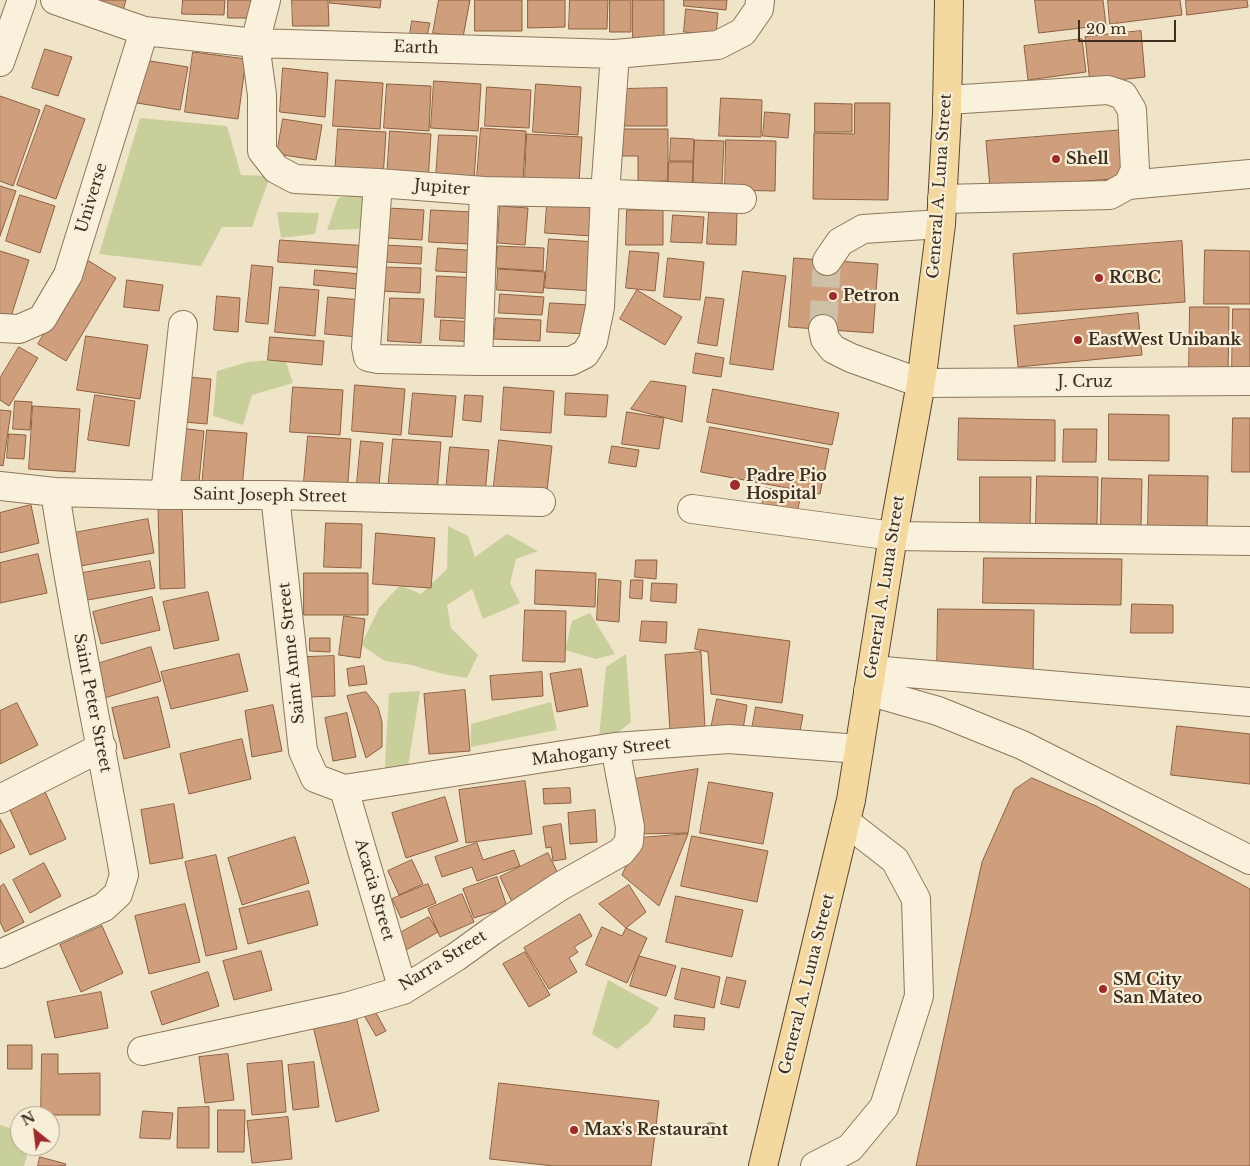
<!DOCTYPE html>
<html>
<head>
<meta charset="utf-8">
<style>
  body { margin:0 }
  #map { position:relative; width:1250px; height:1166px; overflow:hidden; background:#f0e4c8; font-family:"Libre Baskerville",serif }
  canvas { display:block }
  .north { position:absolute; left:10px; top:1106px; width:50px; height:50px; box-sizing:border-box; background:#f7eed8; border:1px solid #ada18e; border-radius:50%; rotate:331deg; font-size:14px; font-weight:700; line-height:20px; text-align:center; color:#3d2e20 }
  .north::after { content:''; display:block; margin:auto; width:18px; height:22px; background:#9e2a2b; clip-path:polygon(50% 0,100% 100%,50% 72%,0 100%) }
  .scale { position:absolute; left:1078px; top:20px; width:98px; height:22px; box-sizing:border-box; border:2px solid #3d2e20; border-top:0; padding-left:6px; font-size:15px; line-height:18px; white-space:nowrap; color:#3d2e20; -webkit-text-stroke:4px #f7eed8; paint-order:stroke }
</style>
</head>
<body>
<div id="map">
<canvas width="1250" height="1166"></canvas>
<div class="north">N</div>
<div class="scale">20 m</div>
</div>
<script>
const context = document.querySelector('canvas').getContext('2d');
context.lineJoin = 'round';
function paint(path, color) { context.fillStyle = color; context.fill(path, 'evenodd'); }
function strokePath(path, color, width, dash) { context.strokeStyle = color; context.lineWidth = width; context.lineCap = dash ? 'butt' : 'round'; context.setLineDash(dash || []); context.stroke(path); }
function drawText(font, color, halo, rows, align = 'center') {
  context.font = font + ' "Libre Baskerville",serif'; context.lineWidth = 4.5; context.setLineDash([]); context.textBaseline = 'middle'; context.strokeStyle = halo; context.fillStyle = color; for (const [text, x, y, turn = 0] of rows) {
    context.save(); context.translate(x, y); context.rotate((+turn || 0) * Math.PI / 180); context.textAlign = isNaN(turn) ? turn : align; if (halo) context.strokeText(text, 0, 0); context.fillText(text, 0, 0); context.restore();
  }
}
paint(new Path2D(`
  M140,118L227,126L241,175L270,176L252,227H222L201,266L99,254Z
  M366,191L359,229L327,230L338,198Z
  M277,212L319,213L315,234L281,238Z
  M285,359L293,383L252,395L243,425L213,416L217,371L248,362Z
  M448,526L468,536L475,557L507,534L538,551L516,559L510,583L520,603L483,619L472,589L447,605L451,628L478,655L467,678L443,674L411,665L385,661L361,645L379,608L400,585L421,594L447,569Z
  M590,613L615,654L596,659L565,650L572,621Z
  M626,654L631,722L598,748L606,667Z
  M420,691L405,785L384,782L389,693Z
  M551,702L557,730L471,747V724Z
  M608,980L659,1008L650,1022L617,1049L592,1034Z
  M0,1125L20,1131V1146H30L24,1166H0Z`), '#c9cf9b');
const building = new Path2D(`
  M85,0H126L122,14Z
  M183,0H225L224,15L182,14Z
  M228,0H257V18H228Z
  M292,0H328L329,26H293Z
  M330,0H381L380,8L330,3Z
  M439,0H470L463,37L433,33Z
  M475,0H522V31H475Z
  M528,0H565V27L528,28Z
  M570,0H608L607,29H569Z
  M610,0H631V32H610Z
  M633,0H664V46H633Z
  M684,0H727L726,10L684,6Z
  M1035,0H1103L1106,25L1039,33Z
  M1108,0H1180L1182,15L1110,24Z
  M1186,0H1247L1248,7L1187,15Z
  M686,9L718,13L716,35L684,32Z
  M412,21L430,23L427,36L410,34Z
  M1141,31L1145,77L1090,83L1085,37Z
  M1082,39L1086,72L1028,80L1024,46Z
  M45,49L72,57L58,96L32,88Z
  M193,52L246,59L238,119L185,112Z
  M144,60L188,67L180,110L137,103Z
  M283,68L328,73L325,117L280,112Z
  M336,80L383,83L380,129L333,126Z
  M434,81L481,84L478,131L431,128Z
  M387,84L431,86L429,131L384,128Z
  M536,84L581,87L578,135L533,132Z
  M487,87L531,90L529,128L485,126Z
  M667,88V126H622L621,89Z
  M0,96L40,110L13,186L0,181Z
  M721,98L762,100L761,137L719,136Z
  M815,103L852,104V132H815Z
  M855,103H890L888,200L813,199L814,133L854,134Z
  M46,105L85,119L56,199L17,185Z
  M765,112L790,114L788,138L763,136Z
  M283,119L322,125L316,160L277,154Z
  M481,128L526,131L523,180L477,178Z
  M338,129L386,132L383,178L335,174Z
  M619,129H668V181L638,182V156H619Z
  M1124,130L1126,178L990,188L986,141Z
  M390,131L431,134L428,182L387,179Z
  M527,134L582,137L579,182L525,180Z
  M439,135L477,136L474,180L436,177Z
  M671,138L694,139L693,161H670Z
  M695,140L724,141L722,184L693,183Z
  M726,140L776,141L775,191L725,190Z
  M669,162H693V183L668,182Z
  M0,186L16,191L0,236Z
  M20,195L55,206L40,253L6,241Z
  M547,205L593,208L592,236L545,233Z
  M500,206L528,208L525,245L498,243Z
  M388,208L424,210L422,240L386,238Z
  M431,210L472,212L470,244L429,242Z
  M627,210H663V245H626Z
  M709,212L737,213L736,245L707,244Z
  M673,215L704,217L702,243L671,242Z
  M549,239L597,242L593,291L545,288Z
  M280,240L369,246L367,268L278,262Z
  M1182,241L1185,302L1017,314L1013,254Z
  M385,245L422,247L421,264L384,262Z
  M498,246L544,248L543,271L496,268Z
  M438,248L479,251L477,273L436,271Z
  M1205,250L1250,251V304H1204Z
  M0,251L29,260L8,326L0,324Z
  M630,251L659,253L655,291L626,288Z
  M668,258L704,262L700,300L664,297Z
  M794,258L878,264L873,333L789,327Z
  M89,261L116,278L66,361L38,344Z
  M252,265L273,267L268,324L246,322Z
  M382,267L421,268L420,293L381,291Z
  M498,269L545,272L543,293L497,290Z
  M315,270L361,274L359,289L314,285Z
  M743,271L786,276L773,370L730,364Z
  M437,276L479,278L476,319L435,317Z
  M127,280L163,285L159,311L124,307Z
  M280,287L319,290L315,336L275,332Z
  M637,290L682,317L665,345L620,319Z
  M500,294L544,297L542,315L499,313Z
  M217,296L240,298L238,332L214,330Z
  M328,297L361,300L358,337L325,334Z
  M706,297L724,299L717,346L698,343Z
  M390,298L424,299L421,343L388,341Z
  M550,303L590,305L588,334L547,332Z
  M1190,307H1229L1228,373L1189,372Z
  M1233,309H1250V376L1232,375Z
  M1138,313L1142,355L1018,367L1014,326Z
  M496,318L541,320L540,341L494,339Z
  M441,320L475,322L474,342L440,340Z
  M86,336L148,345L140,399L77,390Z
  M270,337L324,341L322,365L268,360Z
  M19,347L38,358L9,406L0,400V378Z
  M696,353L724,358L721,377L693,373Z
  M188,377L211,379L207,424L184,422Z
  M651,381L686,386L682,422L631,409Z
  M355,385L405,389L401,435L352,431Z
  M293,387L343,390L340,435L290,432Z
  M504,387L554,391L551,433L501,430Z
  M713,389L839,413L832,445L707,422Z
  M413,393L456,396L452,437L409,434Z
  M566,393L608,395L606,417L565,415Z
  M95,395L135,401L129,446L88,440Z
  M465,395L483,396L481,422L463,420Z
  M15,401L32,402L30,430L13,429Z
  M33,406L80,409L75,472L29,469Z
  M0,410L11,411L3,466L0,465Z
  M627,412L664,418L659,449L622,444Z
  M1109,414L1169,415V461L1109,460Z
  M959,418L1055,420V461L958,460Z
  M1233,418H1250V472H1232Z
  M710,427L829,449L820,494L701,472Z
  M180,428L204,431L198,492L174,489Z
  M1064,429H1097L1096,462H1063Z
  M207,430L247,433L242,489L202,486Z
  M9,434L26,435L24,459L7,458Z
  M308,436L351,439L347,496L303,493Z
  M393,439L441,442L437,493L388,489Z
  M499,440L552,446L546,500L493,494Z
  M361,441L383,443L379,485L357,483Z
  M612,446L639,450L636,467L609,463Z
  M450,447L489,450L485,494L446,491Z
  M1149,475L1208,476L1207,529L1148,528Z
  M1037,476L1098,477L1097,524H1036Z
  M980,477H1031L1030,527L980,526Z
  M1102,478L1142,479L1141,526H1101Z
  M766,488L801,495L796,517L761,509Z
  M31,505L39,543L0,553V513Z
  M182,506L185,588L160,589L158,507Z
  M148,519L154,553L80,566L74,533Z
  M326,523L362,524L361,568L324,567Z
  M376,533L435,538L431,588L373,584Z
  M38,554L47,593L0,603V563Z
  M984,558L1122,559L1121,605L983,603Z
  M636,560H657L656,579L635,577Z
  M150,561L155,588L82,601L77,574Z
  M536,570L596,573L595,607L535,604Z
  M304,573H368V615H304Z
  M599,579L621,581L619,622L597,620Z
  M631,580H643L642,599L630,598Z
  M652,583L677,584L676,603L651,601Z
  M208,592L219,640L174,649L163,602Z
  M152,597L160,630L101,644L93,612Z
  M1132,604L1173,605V633H1131Z
  M938,609L1034,610L1033,676L937,674Z
  M525,610L566,611L565,662L523,661Z
  M344,616L365,619L360,658L339,655Z
  M642,621L667,622L666,643L640,641Z
  M699,629L790,641L782,703L711,694L708,652L695,649Z
  M310,638H330V652L310,651Z
  M151,647L161,681L101,699L91,666Z
  M701,652L705,728L670,730L665,655Z
  M239,654L248,691L171,709L161,672Z
  M334,656L335,696L309,697L307,657Z
  M364,666L367,684L349,686L347,669Z
  M581,669L588,706L557,712L550,674Z
  M542,672L543,696L492,700L490,676Z
  M465,690L470,751L429,754L424,694Z
  M366,692L378,707L382,722V747L366,758L347,696Z
  M158,697L170,747L124,759L112,708Z
  M717,699L747,705L742,735L711,729Z
  M17,703L38,745L0,764V711Z
  M273,705L282,751L252,757L245,711Z
  M756,707L803,715L798,742L751,734Z
  M347,713L356,757L333,761L325,718Z
  M1177,726L1250,734V784L1171,775Z
  M242,739L251,779L189,794L180,754Z
  M698,769L688,833L633,834L634,779Z
  M1032,778L1096,806L1250,889V1166H916L982,862L1014,790Z
  M525,781L532,834L466,843L459,790Z
  M709,782L773,793L763,844L700,833Z
  M43,787L66,839L30,855L7,803Z
  M570,788L571,803L544,804L543,789Z
  M445,797L458,841L406,858L392,813Z
  M174,804L183,858L150,864L141,810Z
  M595,810L597,842L570,844L568,813Z
  M0,819L15,847L0,854Z
  M561,824L566,859L553,861L551,847L546,848L543,827Z
  M688,834L659,906L622,875L639,838Z
  M692,836L768,851L757,902L681,886Z
  M295,837L309,883L242,905L228,858Z
  M477,843L483,860L514,850L520,866L477,881L472,867L442,877L435,857Z
  M548,853L562,882L514,906L500,877Z
  M216,855L237,949L206,956L185,862Z
  M412,860L423,884L399,895L388,871Z
  M44,863L61,896L30,913L13,880Z
  M497,877L507,907L474,918L463,889Z
  M4,884L24,922L5,932L0,922V887Z
  M428,884L436,903L401,918L392,899Z
  M629,885L646,912L626,928L599,904Z
  M309,891L318,925L248,944L239,909Z
  M462,894L474,922L440,937L428,909Z
  M676,896L743,910L732,957L666,942Z
  M185,904L200,962L149,974L135,916Z
  M580,914L592,936L574,947L578,952L569,958L577,972L549,989L524,948Z
  M429,917L438,932L406,950L398,934Z
  M102,926L123,973L81,992L60,945Z
  M602,927L622,936L626,928L647,938L627,983L586,965Z
  M261,951L272,990L234,1000L223,961Z
  M525,952L550,995L529,1007L503,964Z
  M639,956L676,966L666,996L630,986Z
  M682,968L720,977L714,1008L675,999Z
  M208,972L219,1006L162,1025L151,992Z
  M727,977L746,981L739,1008L721,1004Z
  M101,992L108,1028L55,1038L47,1002Z
  M375,1011L386,1031L376,1036L365,1017Z
  M355,1012L379,1111L336,1122L312,1022Z
  M675,1015L705,1018L704,1030L674,1027Z
  M8,1045H32V1069H8Z
  M42,1054H58V1074L100,1073V1115H41Z
  M228,1054L234,1100L205,1103L199,1057Z
  M282,1061L286,1112L252,1115L247,1064Z
  M314,1062L319,1107L293,1110L288,1065Z
  M499,1083L659,1101L651,1166H554L490,1159Z
  M209,1107V1148H177L178,1108Z
  M218,1110H245L244,1152H218Z
  M143,1111L173,1113L170,1139L140,1138Z
  M288,1117L292,1159L252,1163L247,1121Z
  M40,1157L66,1164L65,1166H38Z`);
paint(building, '#cf9f7d');
strokePath(building, '#8d5f41', 1);
strokePath(new Path2D(`
  M823,329L827,261`), '#ccc0a6', 28, [28, 14]);
const minor = new Path2D(`
  M55,0L144,31L255,43L615,54L718,45L743,32L759,9L760,0
  M266,0L255,43L262,95V151L276,169L295,179L378,183L484,191L588,193L742,199
  M0,62L22,0
  M378,183L366,347L368,357L378,359L478,361H571L585,354L593,341L600,307L605,194L615,54
  M1128,185L1250,174
  M942,199L1110,195L1128,185L1135,170L1132,110L1123,95L1108,90L947,100
  M827,261L840,242L863,229L941,224
  M0,328L19,329L42,319L68,275L144,31
  M823,329L825,339L833,349L851,358L921,383L1250,381
  M478,361L484,191
  M0,486L55,492L165,495H275L541,502
  M165,495L183,325
  M275,495L303,751L315,778L344,789
  M692,509L893,536L1250,541
  M872,670L1250,702
  M868,691L938,711L1022,745L1250,860
  M344,789L615,747L729,739L859,749
  M344,789L403,990
  M0,799L102,747
  M0,954L104,907L118,894L124,875C102,747 74,620 55,492
  M142,1051L346,1007L403,990L456,957L492,931L559,887L621,852L629,842L630,827L615,747
  M815,1166L850,1148L884,1107L919,996L916,899L895,860L846,822`);
const major = new Path2D(`
  M763,1166L851,800L893,536L921,383L941,224L947,113L949,0`);
strokePath(minor, '#8d765c', 30);
strokePath(major, '#5b4430', 30);
strokePath(minor, '#faf1dc', 28);
strokePath(major, '#f3d9a0', 28);
context.fillStyle = '#96986f';
for (const [x, y] of [
  [711,1130]
]) { context.beginPath(); context.arc(x, y, 8, 0, 2 * Math.PI); context.fill(); }
for (const [x, y, r, color] of [
  [1056,159,5,"#9e2a2b"],
  [1099,278,5,"#9e2a2b"],
  [833,296,5,"#9e2a2b"],
  [1078,340,5,"#9e2a2b"],
  [735,485,6,"#9e2a2b"],
  [1103,989,5,"#9e2a2b"],
  [574,1130,5,"#9e2a2b"]
]) { const dot = new Path2D(); dot.arc(x, y, r, 0, 2 * Math.PI); context.fillStyle = color; context.fill(dot); strokePath(dot, '#f7eed8', 2); }
drawText('16px', '#3d2e20', '#f7eed8', [
  ["Earth",416,48,2],
  ["General A. Luna Street",940,186,-86],
  ["Jupiter",442,188,5],
  ["Universe",92,198,-73],
  ["J. Cruz",1085,382],
  ["Saint Joseph Street",270,496,1],
  ["General A. Luna Street",885,587,-81],
  ["Saint Anne Street",292,653,-96],
  ["Saint Peter Street",92,703,79],
  ["Mahogany Street",601,752,-7],
  ["Acacia Street",374,890,74],
  ["Narra Street",443,961,-32],
  ["General A. Luna Street",807,984,-76]
]);
drawText('bold 16px', '#3d2e20', '#f7eed8', [
  ["Shell",1066,159],
  ["RCBC",1109,278],
  ["Petron",843,296],
  ["EastWest Unibank",1088,340],
  ["Padre Pio",746,476],
  ["Hospital",746,494],
  ["SM City",1113,980],
  ["San Mateo",1113,998],
  ["Max's Restaurant",584,1130]
], 'left');
</script>
</body>
</html>
